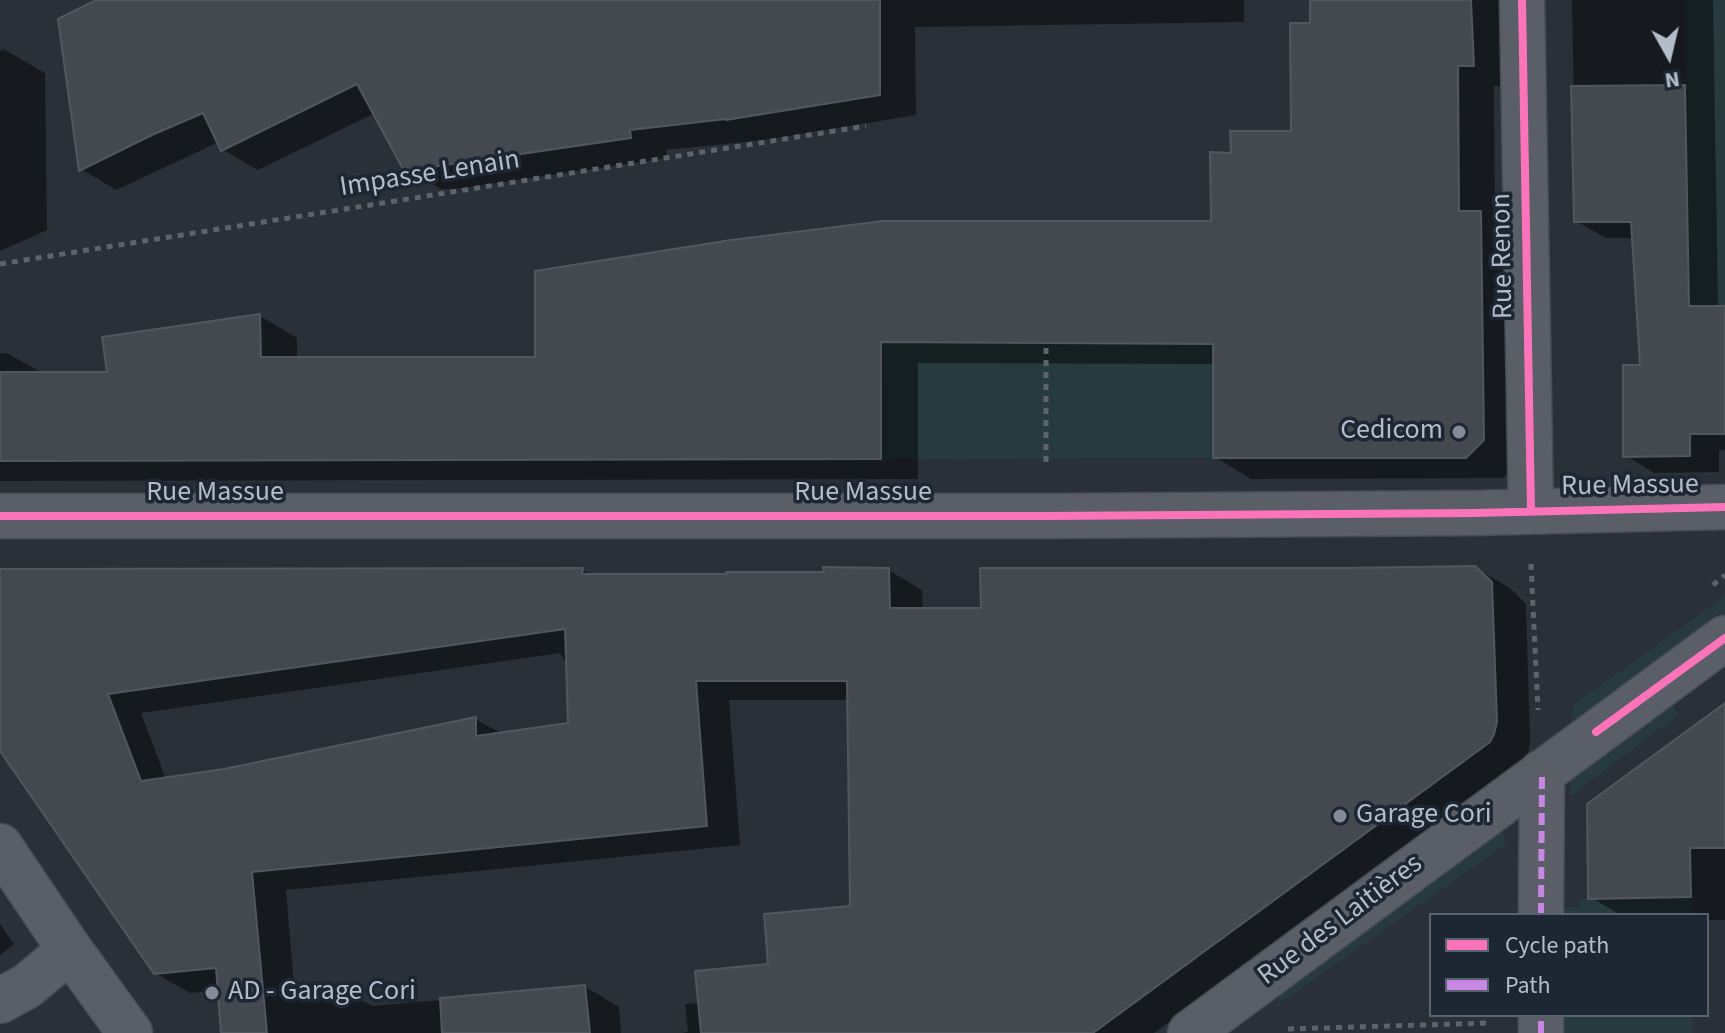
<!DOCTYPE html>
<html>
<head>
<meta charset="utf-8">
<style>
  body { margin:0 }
  #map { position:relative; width:1725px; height:1033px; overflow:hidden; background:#2a3038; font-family:"Source Sans 3",sans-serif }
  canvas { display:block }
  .legend { position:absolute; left:1429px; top:913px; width:280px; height:104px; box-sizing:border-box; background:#1d2633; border:2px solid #59626f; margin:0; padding:10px 14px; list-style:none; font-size:24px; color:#b4bcc9 }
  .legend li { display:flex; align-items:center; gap:16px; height:40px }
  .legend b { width:40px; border:2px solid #59626f }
  .north { position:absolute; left:1629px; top:16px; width:80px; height:80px; -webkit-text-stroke:6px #1d2633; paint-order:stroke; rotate:172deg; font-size:22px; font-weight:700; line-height:32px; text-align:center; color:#b4bcc9 }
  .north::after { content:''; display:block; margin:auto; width:28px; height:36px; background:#b4bcc9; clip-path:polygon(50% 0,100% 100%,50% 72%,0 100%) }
</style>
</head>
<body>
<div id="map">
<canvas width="1725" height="1033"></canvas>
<ul class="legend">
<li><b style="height:10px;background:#fb73b8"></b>Cycle path</li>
<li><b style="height:10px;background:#c787e3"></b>Path</li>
</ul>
<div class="north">N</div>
</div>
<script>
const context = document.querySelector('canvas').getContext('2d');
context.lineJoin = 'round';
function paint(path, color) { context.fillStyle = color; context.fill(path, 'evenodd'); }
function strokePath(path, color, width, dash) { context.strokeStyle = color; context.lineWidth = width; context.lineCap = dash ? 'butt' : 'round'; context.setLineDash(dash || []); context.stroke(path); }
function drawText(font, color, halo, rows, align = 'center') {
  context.font = font + ' "Source Sans 3",sans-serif'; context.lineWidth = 7; context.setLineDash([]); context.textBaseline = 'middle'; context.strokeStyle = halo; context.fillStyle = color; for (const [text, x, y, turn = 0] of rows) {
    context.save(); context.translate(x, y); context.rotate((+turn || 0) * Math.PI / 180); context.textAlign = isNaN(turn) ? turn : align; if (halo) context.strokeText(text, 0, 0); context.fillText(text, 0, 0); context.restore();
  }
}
paint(new Path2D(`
  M1685,0H1725V306H1689Z
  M883,342L1213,344V458L881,459Z
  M1725,596V617L1571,729L1573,705Z
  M1671,703L1678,715L1571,796L1569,780Z
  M1503,826L1505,845L1279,1004V987Z
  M1691,897V915H1548L1547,907H1580V899Z
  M1549,1015H1692V1033H1549Z`), '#273a3e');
paint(new Path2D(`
  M102,0H1244V22L915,27L916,115L764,140L666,150L667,158L456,189H441L405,168L375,113L258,170L222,149L219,142L116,190L81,169Z
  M1312,0H1499L1507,4L1510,86H1494L1495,221L1517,234L1520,461L1503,478L1251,479L1215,457V364L918,363V479L0,481V354L7,353L44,374H109L260,316L297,338V359H537L1213,223L1233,155L1293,133L1312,25Z
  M1572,0H1713L1718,308H1725V450H1719V472L1654,473L1625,455L1642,367L1634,238H1606L1576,221Z
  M3,49L45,73L47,230L0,251V51Z
  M1475,568L1510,588L1526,604L1530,742L1528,754L1520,766L1154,1033H682L688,1032L685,1004L700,1003L770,966L852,908L849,700H729L740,845L286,890L295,997L333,994L348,1002L363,1001L373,1006L585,987L619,1007L621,1033H223L220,990L190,993L155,973L0,748V571L582,570L593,576L826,574L888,570L922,590L923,610H983ZM560,653L568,667L570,724L503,734L475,719L224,771L166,779L141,713Z
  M1725,707V920H1707V915H1621L1590,897Z
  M0,924L14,944L0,955Z`), '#0007');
const building = new Path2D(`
  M96,0H880V95L726,120V119L630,130L631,138L418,169H403L357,84L221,151L203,113L152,135L79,171L58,19Z
  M1310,0H1471L1474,66H1458L1459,211H1481L1484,440L1466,458H1213V344L881,342V459L0,461V372H107L102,337L260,314L261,357H535V271L731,240L883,221H1211L1210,152L1231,153L1230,131H1291L1290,23H1310Z
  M1685,85L1689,306H1725V434H1690V456L1623,457V365H1640L1631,222H1574L1571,86Z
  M1475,566L1492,582L1497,722L1494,734L1490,742L1093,1033H701L695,971L768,964L764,914L850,906L847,681H696L707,826L252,872L267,1033H221L216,968L154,974L0,751V569L583,568L582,574H727L726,572H824L823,567L889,568L890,608H981L980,568H1344ZM565,629L568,723L476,736V717L224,769L141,781L108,694Z
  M1725,703V848H1690L1691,897L1588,899L1587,804Z
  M585,985L590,1033H442L440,998Z`);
paint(building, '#444950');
strokePath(building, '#52575f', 2);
const minor = new Path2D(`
  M1522,0L1531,511
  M0,516H1046L1475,513L1725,507
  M0,846L70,950L130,1033
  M1541,915L1542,772
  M0,1001L27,986L70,950
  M1190,1033L1725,638
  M1541,1033V1015`);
strokePath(minor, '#484c53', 47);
strokePath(new Path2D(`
  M0,264L866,126
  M1046,462V343
  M1531,564L1538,710
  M1713,585L1725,575
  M1288,1029L1490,1023`), '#5d636a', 5, [6, 6]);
strokePath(minor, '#5a5e66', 44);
strokePath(new Path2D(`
  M1541,915L1542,772
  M1541,1033V1015`), '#c787e3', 6, [12, 6]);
strokePath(new Path2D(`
  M1522,0L1531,511
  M0,516H1046L1475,513L1725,507
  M1596,732L1725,638`), '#fb73b8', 8);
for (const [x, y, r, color] of [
  [1459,432,8,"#848b96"],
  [1340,816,8,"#848b96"],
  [212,993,8,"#848b96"]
]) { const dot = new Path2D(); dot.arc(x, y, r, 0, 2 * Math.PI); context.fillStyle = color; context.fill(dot); strokePath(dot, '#1d2633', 3); }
drawText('28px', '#b4bcc9', '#1d2633', [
  ["Impasse Lenain",430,175,-9],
  ["Rue Renon",1504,256,-91],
  ["Rue Massue",1630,487,-1],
  ["Rue Massue",215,494],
  ["Rue Massue",863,494],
  ["Rue des Laitières",1341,921,-37]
]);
drawText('28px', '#b4bcc9', '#1d2633', [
  ["Cedicom",1443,432,"right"],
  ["Garage Cori",1356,816],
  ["AD - Garage Cori",228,993]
], 'left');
</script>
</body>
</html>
